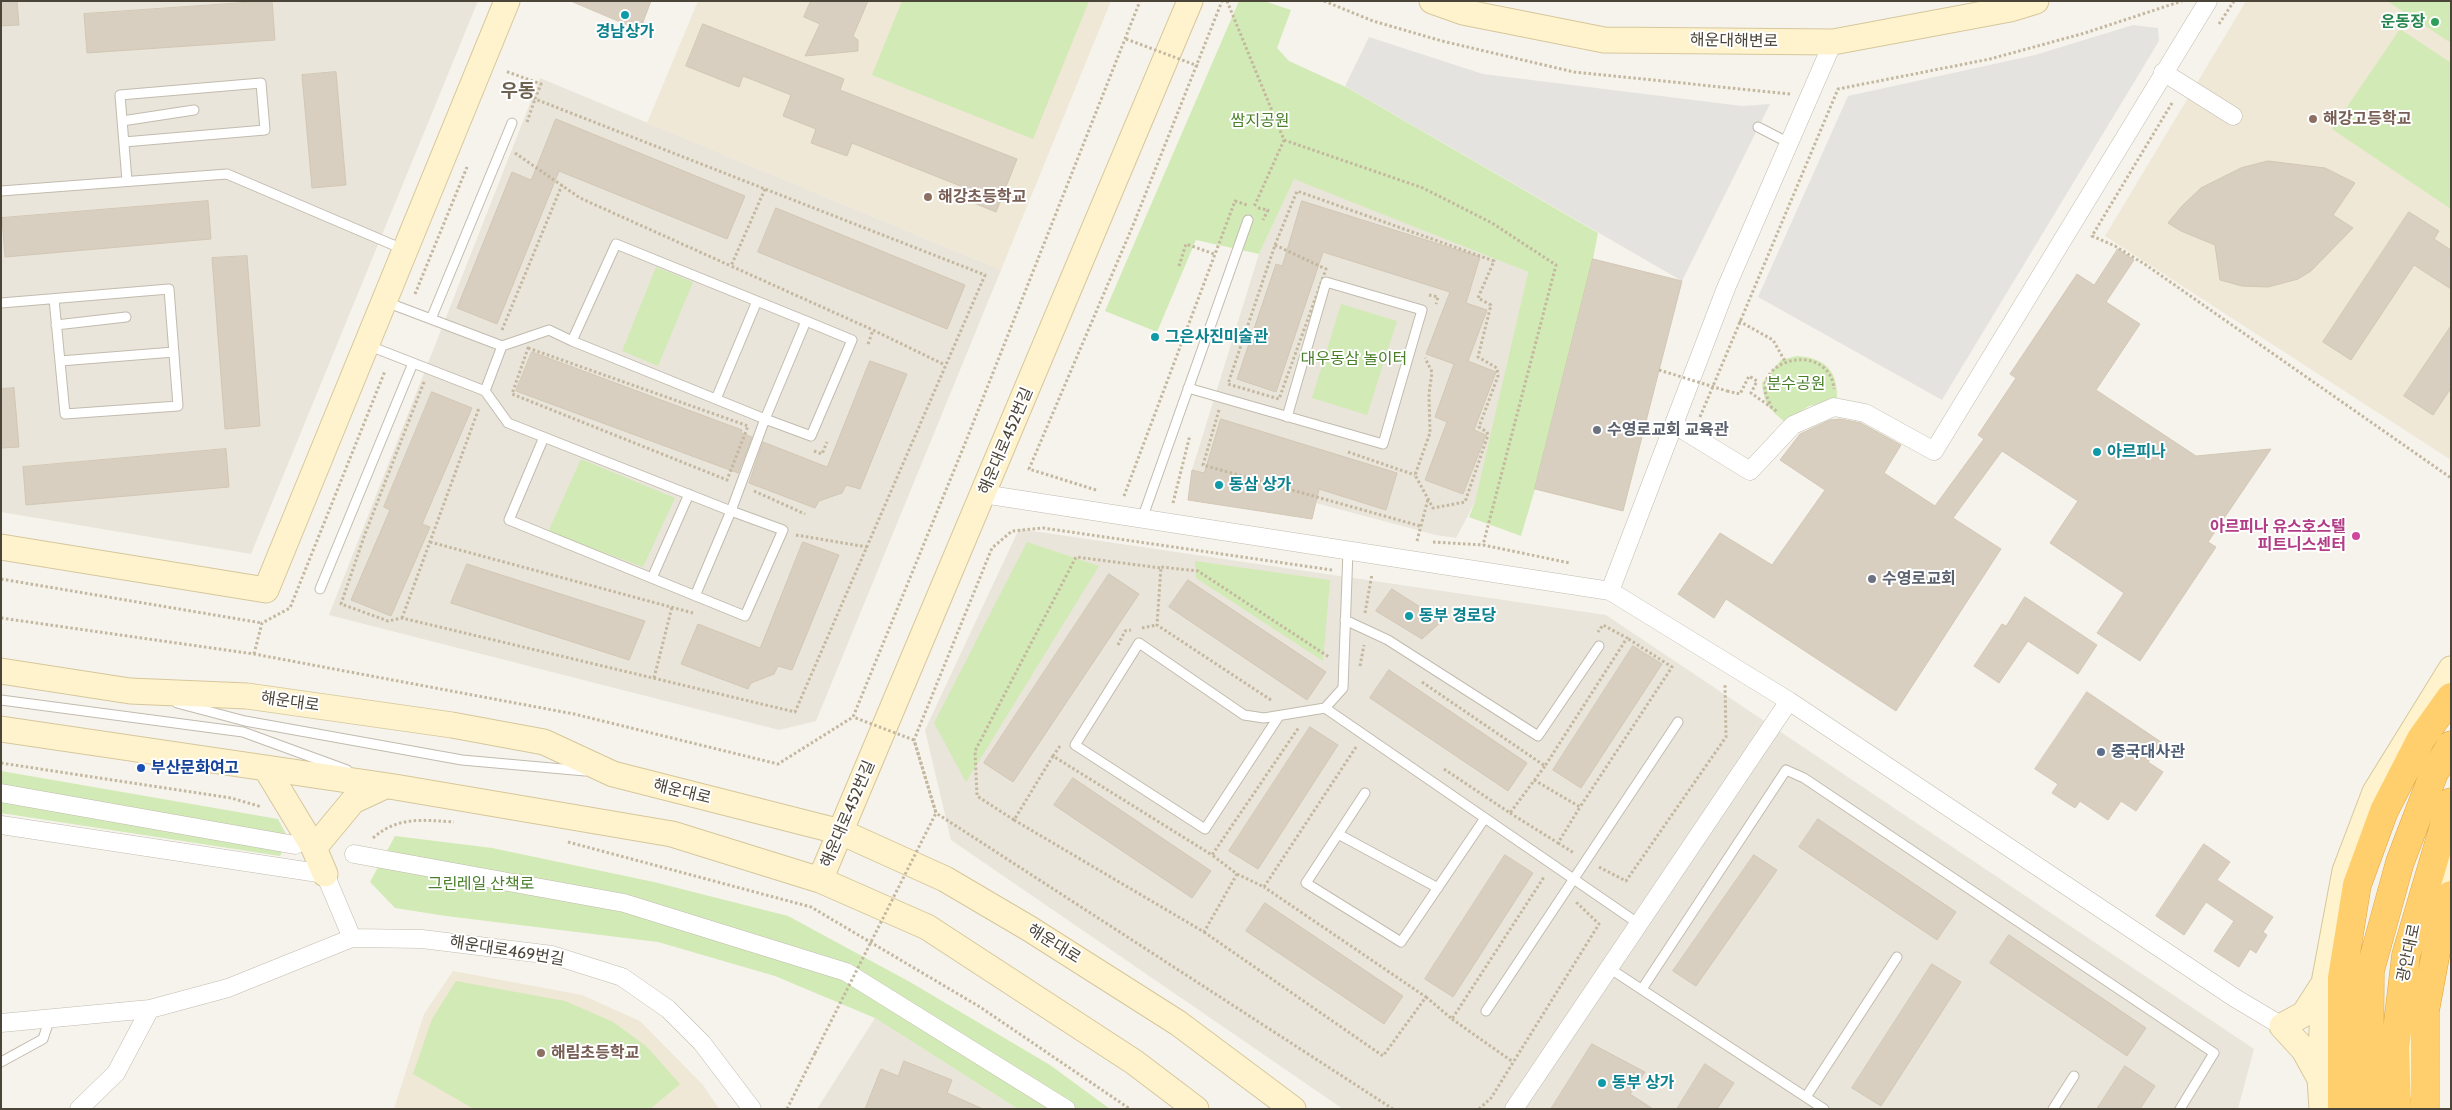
<!DOCTYPE html>
<html>
<head>
<meta charset="utf-8">
<style>
  body { margin:0 }
  #map { position:relative; width:2452px; height:1110px; overflow:hidden; background:#f6f3ec; font-family:Cabin,sans-serif }
  canvas { display:block }
  .frame { position:absolute; inset:0; border:2px solid #4b4439; pointer-events:none }
</style>
</head>
<body>
<div id="map">
<canvas width="2452" height="1110"></canvas>
<div class="frame"></div>
</div>
<script>
const context = document.querySelector('canvas').getContext('2d');
context.lineJoin = 'round';
function paint(path, color) { context.fillStyle = color; context.fill(path, 'evenodd'); }
function strokePath(path, color, width, dash) { context.strokeStyle = color; context.lineWidth = width; context.lineCap = dash ? 'butt' : 'round'; context.setLineDash(dash || []); context.stroke(path); }
function drawText(font, color, halo, rows, align = 'center') {
  context.font = font + ' Cabin,"Noto Sans KR",sans-serif'; context.lineWidth = 4; context.setLineDash([]); context.textBaseline = 'middle'; context.strokeStyle = halo; context.fillStyle = color; for (const [text, x, y, turn = 0] of rows) {
    context.save(); context.translate(x, y); context.rotate((+turn || 0) * Math.PI / 180); context.textAlign = isNaN(turn) ? turn : align; if (halo) context.strokeText(text, 0, 0); context.fillText(text, 0, 0); context.restore();
  }
}
paint(new Path2D(`
  M1,1H478L251,554L1,512Z
  M540,78L1001,270L816,721L779,730L329,615Z
  M1294,178L1528,272L1476,500L1456,538L1436,535L1192,470L1259,254Z
  M1019,529L1606,615L2254,1049L2238,1109H1343L951,840L925,730Z
  M875,1018L1018,1109H817Z`), '#eae5da');
paint(new Path2D(`
  M698,1H1111L1001,270L647,123Z
  M2246,1H2451V460L2105,236Z
  M453,971L582,995L640,1021L703,1085L719,1109H394L424,1014Z`), '#efe8d6');
paint(new Path2D(`
  M902,1H1089L1033,139L872,75Z
  M1239,1H1264L1291,10L1277,48L1289,61L1348,88L1598,233L1593,259L1535,489L1521,536L1469,517L1475,502L1528,272L1294,179L1259,254L1196,240L1157,332L1105,311Z
  M2387,1H2451V43Z
  M2400,29L2451,63V209L2332,129Z
  M656,267L693,282L658,366L622,351Z
  M1341,304L1397,321L1367,415L1312,398Z
  M1797,356C1826,358 1838,371 1837,400L1809,406L1785,422C1769,409 1764,404 1762,383L1781,360Z
  M581,459L675,498L643,567L548,532Z
  M1027,542L1099,566L966,782L934,723Z
  M1195,561L1330,580L1323,661L1196,578Z
  M1,771L278,819L289,840L280,856L1,813Z
  M395,836L492,848L654,882L788,916L910,982L1050,1065L1110,1109H1018L875,1018L775,976L658,942L446,916L395,908L370,882Z
  M456,981L565,1001L613,1022L646,1046L680,1084L650,1109H474L413,1074L432,1019Z`), '#d2eab5');
paint(new Path2D(`
  M2133,25L2158,28L2159,41L1942,400L1758,297L1848,96L2035,55Z
  M1369,37L1483,74L1742,106L1770,104L1682,281L1345,86Z`), '#e5e3e0');
const building = new Path2D(`
  M1,1H17L19,25L1,26Z
  M272,1L275,40L87,53L84,14Z
  M571,1H651L640,30Z
  M811,1H868L853,36L858,40V51L805,56L820,24L804,17Z
  M703,24L844,79L840,90L1017,159L996,212L959,197L963,187L852,143L847,156L811,143L816,129L783,116L791,95L743,76L739,87L686,66Z
  M336,72L346,185L312,188L302,75Z
  M556,119L745,196L727,239L559,171L497,324L457,308L512,172L531,180Z
  M2268,161L2325,168L2355,183L2333,215L2353,228L2311,271L2298,279L2268,287L2242,286L2220,280L2215,245L2181,231L2168,223L2182,206L2201,188L2241,168Z
  M208,201L211,239L5,257L2,218Z
  M1302,201L1480,257L1466,303L1487,310L1468,361L1496,372L1474,430L1486,435L1463,494L1425,480L1447,422L1435,417L1454,364L1426,354L1450,292L1323,252L1276,392L1237,379L1276,264L1282,266Z
  M776,208L965,285L947,329L758,252Z
  M2409,212L2439,231L2434,239L2451,250V289L2414,265L2351,360L2323,342Z
  M2118,249L2134,260L2106,302L2140,324L2096,390L2196,456L2271,449L2208,542L2216,547L2140,661L2097,633L2124,593L2050,543L2078,501L2002,451L1953,518L2001,549L1896,711L1726,599L1714,618L1678,594L1720,533L1772,565L1825,490L1780,460L1800,434L1830,420L1840,419L1861,423L1901,445L1884,473L1935,506L1984,439L1978,435L2016,378L2010,374L2077,274L2094,285Z
  M247,256L260,426L225,429L212,258Z
  M1593,259L1682,281L1623,511L1535,489Z
  M2451,326V388L2433,415L2404,396Z
  M532,352L742,430L741,433L752,437L738,473L516,391Z
  M870,361L907,374L860,489L846,485L842,493L819,501L815,508L749,483L763,442L827,467Z
  M14,388L19,447L1,448V389Z
  M432,392L472,408L422,524L430,527L391,616L351,600L390,510L384,507Z
  M1221,419L1397,473L1386,510L1319,489L1312,519L1188,500L1192,470L1204,473Z
  M226,449L229,487L26,505L23,467Z
  M803,542L839,555L792,670L778,666L774,674L751,683L748,689L681,664L698,624L760,648Z
  M467,564L645,621L629,660L451,603Z
  M1109,574L1139,594L1013,782L984,763Z
  M1188,580L1326,672L1307,700L1169,607Z
  M1392,589L1442,621L1422,639L1376,611Z
  M2025,597L2097,645L2078,674L2028,641L1999,683L1974,666L2002,624L2006,626Z
  M1633,646L1662,664L1581,788L1553,770Z
  M1389,670L1527,763L1508,791L1370,698Z
  M2087,692L2161,742L2148,762L2163,772L2136,811L2121,801L2108,820L2080,801L2075,808L2052,793L2058,784L2035,769Z
  M1310,727L1338,745L1258,869L1229,851Z
  M1073,778L1211,871L1192,898L1054,805Z
  M1818,819L1956,912L1937,940L1799,847Z
  M2204,844L2230,862L2217,880L2273,917L2263,932L2267,935L2256,953L2250,949L2239,967L2214,951L2234,921L2206,902L2184,935L2156,916Z
  M1505,855L1533,873L1453,997L1425,979Z
  M1754,855L1777,870L1696,986L1673,971Z
  M1265,903L1403,996L1384,1024L1246,931Z
  M2009,935L2146,1028L2127,1056L1990,963Z
  M1932,964L1961,982L1881,1106L1852,1088Z
  M1592,1044L1645,1072L1630,1094L1653,1109H1551Z
  M904,1061L952,1080L947,1093L983,1109H865L881,1069L898,1076Z
  M1705,1064L1734,1083L1717,1109H1677Z
  M2125,1066L2155,1086L2140,1109H2097Z`);
paint(building, '#d8cfc1');
strokePath(building, '#d3c7b4', 1);
const lane = new Path2D(`
  M122,121L194,110
  M1758,127L1789,143
  M124,142L265,130L261,83L120,95L127,181
  M1,191L227,174L405,250
  M1,303L169,289L178,406L65,414L54,299
  M431,319L512,123
  M56,325L126,317
  M367,345L485,391L502,346L386,302
  M502,346L549,330L572,341L765,419L806,321L616,244L572,341
  M60,361L174,352
  M1188,388L1383,444L1422,310L1326,282L1287,417
  M485,391L508,423L731,511L695,596
  M716,399L757,301
  M544,437L509,520L745,616L783,530L731,511L765,419L811,436L852,340L806,321
  M1142,519L1248,220
  M652,578L689,494
  M320,589L413,363
  M1345,620L1388,640L1538,736L1599,646
  M1,700L243,732L347,770
  M177,703L245,721L462,760L585,771
  M1325,708L1343,688L1348,550
  M1279,716L1205,829L1075,745L1139,643L1244,715L1264,718L1325,708L1639,924
  M1365,793L1306,883L1401,942L1485,818
  M1338,834L1438,888
  M1609,968L1824,1109
  M1642,989L1786,770L1804,778L2214,1053L2180,1109
  M1486,1011L1678,722
  M1,1062L43,1039L50,1018
  M1806,1097L1897,957
  M2053,1109L2074,1076`);
const street = new Path2D(`
  M2163,72L2233,116
  M1675,425L1750,471L1793,425L1834,407L1865,413L1934,451L2208,1
  M983,494L1610,591L1789,701L2235,998L2282,1026
  M1610,591L1726,288L1833,42
  M1,793L295,845
  M1,825L325,874L352,938
  M354,854L624,903L846,972L1066,1109
  M1,1023L150,1009L228,988L352,938L422,939L552,955L622,977L668,1009L702,1043L752,1109
  M79,1109L116,1073L150,1009
  M1514,1109L1789,701`);
const secondary = new Path2D(`
  M1432,1L1463,12L1604,40L1833,42L2010,9L2036,1
  M1,547L266,590L507,1
  M1,671L130,691L247,696L452,725L544,742L613,774L841,832L945,879L1030,929L1178,1023L1293,1109
  M1,729L395,787L672,834L820,880L927,927L1134,1062L1196,1109
  M267,770L314,848L325,874
  M314,848L353,801L385,786
  M820,880L1190,1
  M2432,917L2451,856
  M2320,1078L2324,983
  M2406,1086L2413,1002
  M2322,1109L2320,1079L2304,1050L2282,1026L2304,1014L2324,983L2345,871L2375,792L2451,669`);
const highway = new Path2D(`
  M2342,1109V978L2357,885L2384,811L2421,739L2451,697
  M2369,1109L2370,971L2400,862L2434,773L2451,745
  M2397,1109L2395,1048L2406,955L2451,802
  M2425,1109V1011L2441,925L2451,895`);
strokePath(lane, '#c2bbae', 11);
strokePath(street, '#c2bbae', 19);
strokePath(secondary, '#d6c79b', 27);
strokePath(highway, '#e0a43c', 29);
strokePath(new Path2D(`
  M1227,1L1284,140L1254,207
  M1324,1L1373,21L1442,41L1574,72L1790,94
  M2219,24L2234,1
  M2172,103L2092,236L2115,246L2146,265L2451,478
  M527,122L535,99
  M1284,140L1423,188L1492,223L1556,265L1483,545
  M515,153L580,198L731,266
  M765,189L731,266L873,330
  M1258,208L1268,210L1263,220
  M1275,245L1297,191L1494,261L1478,298L1491,305L1478,357L1497,368L1498,376L1479,427L1487,432L1488,435L1465,502L1433,508L1415,475L1430,433L1429,394L1432,372L1425,358
  M1275,245L1326,269L1279,399L1228,384Z
  M1179,266L1186,244L1214,254
  M415,294L467,167
  M1429,295L1438,297L1436,304
  M1739,321L1773,340L1786,363
  M502,330L562,185
  M868,344L873,330L945,365
  M528,348L748,426L727,480L512,394Z
  M424,382L365,534L341,604L388,621L402,618L795,712L985,275L535,99L541,84L505,71
  M1727,391L1740,394L1749,376L1757,381L1751,393L1778,412
  M1772,408C1769,401 1764,393 1765,386C1769,354 1830,347 1834,389
  M1219,410L1203,465L1420,526
  M1700,417L1838,89L1990,59L2085,33L2182,1
  M814,451L822,454L827,442
  M1348,452L1415,475
  M1096,490L1029,469L1134,223L1222,1
  M754,491L805,514
  M1124,496L1235,201L1247,205
  M1173,503L1190,435
  M796,535L867,547
  M1417,541L1428,499
  M430,542L693,613
  M1433,542L1483,545L1570,563
  M1332,570L1043,528L1012,531L992,548L914,740L936,813L1393,1109
  M1,579L262,623
  M1365,613L1372,574
  M1,618L254,654L574,714L778,764L853,717L964,446L1140,1
  M402,618L479,408
  M1142,628L1157,625
  M1118,645L1125,631L1131,630
  M254,654L262,623L290,608L385,371
  M1360,666L1364,645
  M654,678L672,607
  M1422,682L1545,766L1627,638L1603,625L1598,632
  M1271,700L1157,625L1161,567L1198,571L1329,657
  M1060,746L1053,756L1212,855L1299,727
  M1053,756L1014,820L977,796L975,751L1076,557L1161,568
  M1,763L231,798L262,807
  M1444,769L1510,813L1545,766
  M1534,780L1580,807L1672,667L1627,638
  M1510,813L1558,843L1580,807
  M1014,820L1204,932L1237,874L1212,855
  M373,838C398,816 423,820 454,822
  M568,842L811,907L980,1007L1130,1109
  M1558,843L1574,853
  M1599,867L1626,881L1726,737L1725,684
  M1237,874L1264,887L1356,747
  M1204,932L1383,1056L1426,997L1264,887
  M1426,997L1452,1019L1544,877
  M1452,1019L1513,1062
  M787,1109L815,1053
  M1479,1109L1491,1098L1599,924L1575,901`), '#c4b79f', 3, [2.5, 2.5]);
strokePath(lane, '#fff', 9);
strokePath(street, '#fff', 18);
strokePath(secondary, '#fff3cd', 25);
strokePath(highway, '#ffcf6e', 28);
strokePath(new Path2D(`
  M1126,39L1198,66
  M1659,370L1727,391
  M815,1053L936,813L914,740L853,717`), '#c4b79f', 3, [2.5, 2.5]);
for (const [x, y, r, color] of [
  [625,15,5,"#0f9aa8"],
  [2435,22,5,"#2e9e5b"],
  [2313,119,5,"#8d6e63"],
  [928,197,5,"#8d6e63"],
  [1155,337,5,"#0f9aa8"],
  [1597,430,5,"#6b7280"],
  [2097,452,5,"#0f9aa8"],
  [1219,485,5,"#0f9aa8"],
  [2356,536,5,"#d1479c"],
  [1872,579,5,"#6b7280"],
  [1409,616,5,"#0f9aa8"],
  [2101,752,5,"#5c6f8a"],
  [141,768,5,"#1a4fb4"],
  [541,1053,5,"#8d6e63"],
  [1602,1083,5,"#0f9aa8"]
]) { const dot = new Path2D(); dot.arc(x, y, r, 0, 2 * Math.PI); context.fillStyle = color; context.fill(dot); strokePath(dot, '#fff', 2); }
drawText('bold 16px', '#27864d', '#fff', [
  ["운동장",2425,22]
], 'right');
drawText('bold 16px', '#0d838f', '#fff', [
  ["경남상가",625,32,"center"],
  ["그은사진미술관",1165,337],
  ["아르피나",2107,452],
  ["동삼 상가",1229,485],
  ["동부 경로당",1419,616],
  ["동부 상가",1612,1083]
], 'left');
drawText('16px', '#4b4439', '#fff', [
  ["해운대해변로",1734,41,1],
  ["해운대로452번길",1006,441,-67],
  ["해운대로",290,702,8],
  ["해운대로",682,792,14],
  ["해운대로452번길",848,814,-67],
  ["해운대로",1054,944,32],
  ["해운대로469번길",507,951,9],
  ["광안대로",2409,953,-78]
]);
drawText('bold 16px', '#785e54', '#fff', [
  ["해강고등학교",2323,119],
  ["해강초등학교",938,197],
  ["해림초등학교",551,1053]
], 'left');
drawText('16px', '#4a7f2a', '#fff', [
  ["쌈지공원",1260,121],
  ["대우동삼 놀이터",1354,359],
  ["분수공원",1796,384],
  ["그린레일 산책로",481,884]
]);
drawText('bold 16px', '#5b616d', '#fff', [
  ["수영로교회 교육관",1607,430],
  ["수영로교회",1882,579]
], 'left');
drawText('bold 16px', '#b23c85', '#fff', [
  ["아르피나 유스호스텔",2346,527],
  ["피트니스센터",2346,545]
], 'right');
drawText('bold 16px', '#4e5e75', '#fff', [
  ["중국대사관",2111,752]
], 'left');
drawText('bold 16px', '#164399', '#fff', [
  ["부산문화여고",151,768]
], 'left');
drawText('bold 19px', '#6e6250', '#fff', [
  ["우동",518,91]
]);
</script>
</body>
</html>
